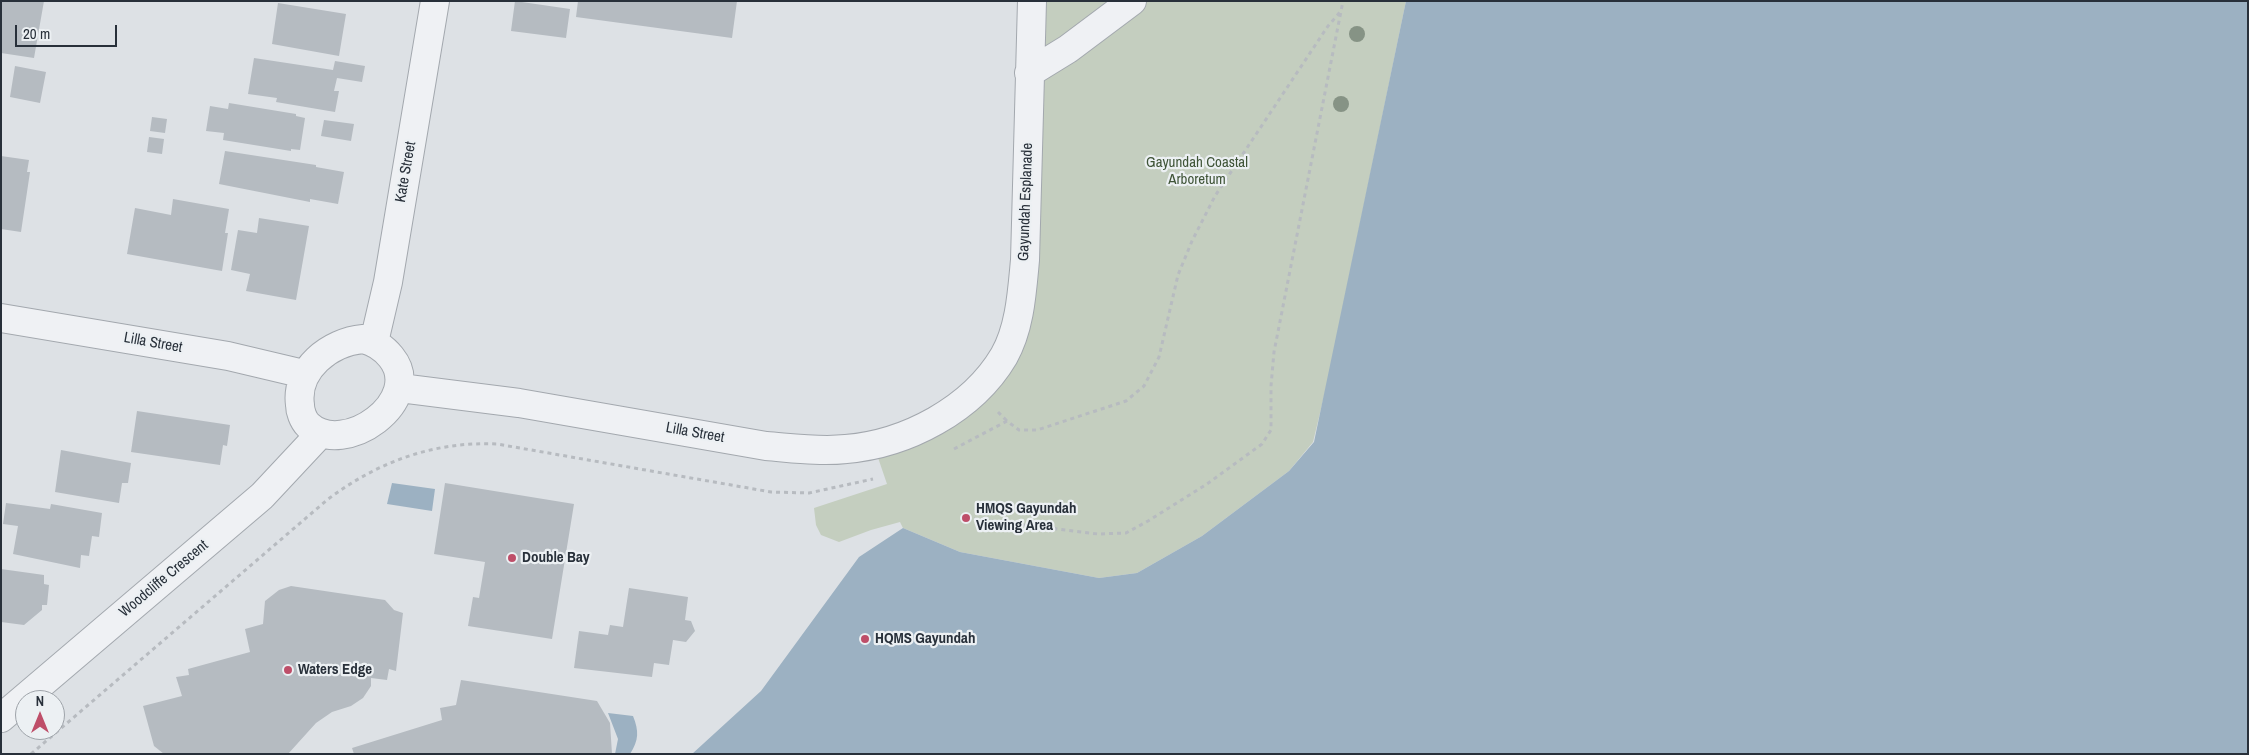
<!DOCTYPE html>
<html>
<head>
<meta charset="utf-8">
<style>
  body { margin:0 }
  #map { position:relative; width:2249px; height:755px; overflow:hidden; background:#dde1e5; font-family:"Archivo Narrow",sans-serif }
  canvas { display:block }
  .frame { position:absolute; inset:0; border:2px solid #28303a; pointer-events:none }
  .north { position:absolute; left:15px; top:690px; width:50px; height:50px; box-sizing:border-box; background:#ecf0f3; border:1px solid #9ea3a9; border-radius:50%; rotate:0deg; font-size:14px; font-weight:700; line-height:20px; text-align:center; color:#28303a }
  .north::after { content:''; display:block; margin:auto; width:18px; height:22px; background:#be4e69; clip-path:polygon(50% 0,100% 100%,50% 72%,0 100%) }
  .scale { position:absolute; left:15px; top:25px; width:102px; height:22px; box-sizing:border-box; border:2px solid #28303a; border-top:0; padding-left:6px; font-size:15px; line-height:18px; white-space:nowrap; color:#28303a; -webkit-text-stroke:4px #ecf0f3; paint-order:stroke }
</style>
</head>
<body>
<div id="map">
<canvas width="2249" height="755"></canvas>
<div class="frame"></div>
<div class="north">N</div>
<div class="scale">20 m</div>
</div>
<script>
const context = document.querySelector('canvas').getContext('2d');
context.lineJoin = 'round';
function paint(path, color) { context.fillStyle = color; context.fill(path, 'evenodd'); }
function strokePath(path, color, width, dash) { context.strokeStyle = color; context.lineWidth = width; context.lineCap = dash ? 'butt' : 'round'; context.setLineDash(dash || []); context.stroke(path); }
function drawText(font, color, halo, rows, align = 'center') {
  context.font = font + ' "Archivo Narrow",sans-serif'; context.lineWidth = 4.5; context.setLineDash([]); context.textBaseline = 'middle'; context.strokeStyle = halo; context.fillStyle = color; for (const [text, x, y, turn = 0] of rows) {
    context.save(); context.translate(x, y); context.rotate((+turn || 0) * Math.PI / 180); context.textAlign = isNaN(turn) ? turn : align; if (halo) context.strokeText(text, 0, 0); context.fillText(text, 0, 0); context.restore();
  }
}
paint(new Path2D(`
  M1032,1H1406L1327,384L1313,442L1289,471L1202,536L1137,573L1099,578L960,552L903,528L900,522L871,530L839,542L821,535L816,525L814,508L887,484L874,446L914,432L1004,355Z`), '#c4cebf');
paint(new Path2D(`
  M1406,1H2248V754H692L761,691L859,557L903,528L960,552L1099,578L1137,573L1202,536L1289,471L1314,442Z
  M392,483L435,489L432,511L387,504Z
  M608,713L633,716C639,731 639,740 630,754H615L618,739Z`), '#9cb1c2');
paint(new Path2D(`
  M1,1H44L34,58L1,53Z
  M515,1L570,9L566,38L511,31Z
  M578,1H737L732,38L576,17Z
  M278,3L346,14L339,56L272,44Z
  M254,58L333,70L335,61L365,66L362,82L337,78L334,91H339L335,112L276,102L277,98L248,94Z
  M15,66L46,72L40,103L10,97Z
  M229,103L296,114V116L305,118L300,150L291,149V151L223,140L224,133L206,131L210,106L228,109Z
  M152,117L167,119L165,133L150,131Z
  M324,120L354,124L351,141L321,136Z
  M149,137L164,139L162,154L147,152Z
  M225,151L316,165V167L344,172L338,204L310,199V202L219,184Z
  M1,156L29,160L27,172H30L21,232L1,229Z
  M173,199L229,209L225,233H228L222,271L127,254L135,208L171,215Z
  M259,218L309,226L296,300L246,291L250,274L231,270L238,230L257,233Z
  M137,411L230,425L227,446L223,445L220,465L131,452Z
  M61,450L131,463L128,483H122L119,503L55,492Z
  M445,483L574,504L552,639L468,626L473,597L479,598L485,562L434,554Z
  M6,503L50,509L51,504L102,513L99,537L92,536L89,556L81,555L80,568L13,554L18,526L3,524Z
  M1,569L44,575V584L49,585L47,605H42V610L24,625L1,622Z
  M291,586L385,600L394,610L403,613L396,671L389,669L387,680L371,678V686L363,698L351,706L332,712L316,723L288,754H164L154,746L143,706L182,696L176,677L189,675L188,669L250,652L245,629L263,624L265,601L279,590Z
  M629,588L688,597L685,620L691,621L695,631L686,642L673,640L669,665L654,663L652,677L574,668L579,631L608,635L610,625L623,627Z
  M461,680L597,701L610,723L612,754H354L352,748L442,720L440,708L456,705Z`), '#b5bbc1');
const minor = new Path2D(`
  M1029,73L1068,49L1132,1
  M1,318L228,356L304,374
  M363,339C375,342 383,347 391,357C426,400 344,459 308,425C303,420 300,411 300,405C295,369 330,342 363,339Z
  M374,342L388,282L435,1
  M400,388L519,403L766,446C792,448 820,452 846,449C906,444 972,410 1004,356C1020,328 1022,292 1025,260L1032,1
  M1,718L262,496L320,434`);
strokePath(minor, '#a3a8ae', 30);
strokePath(new Path2D(`
  M998,412L1007,421
  M954,449L1007,421L1019,430H1037L1126,401L1144,386L1159,357L1178,275L1192,241L1215,196L1328,26L1341,11
  M966,518L1098,534L1126,533L1148,521L1207,484L1262,444L1271,430V386L1274,352L1343,1
  M31,754L327,500C377,462 434,441 497,444L771,492L809,493L873,479`), '#b7bbc0', 3, [4, 4]);
strokePath(minor, '#eff1f4', 28);
context.fillStyle = '#869385';
for (const [x, y] of [
  [1357,34],
  [1341,104]
]) { context.beginPath(); context.arc(x, y, 8, 0, 2 * Math.PI); context.fill(); }
for (const [x, y, r, color] of [
  [966,518,5,"#be4e69"],
  [512,558,5,"#be4e69"],
  [865,639,5,"#be4e69"],
  [288,670,5,"#be4e69"]
]) { const dot = new Path2D(); dot.arc(x, y, r, 0, 2 * Math.PI); context.fillStyle = color; context.fill(dot); strokePath(dot, '#ecf0f3', 2); }
drawText('15px', '#3f5437', '#ecf0f3', [
  ["Gayundah Coastal",1197,163],
  ["Arboretum",1197,180]
]);
drawText('15px', '#28303a', '#ecf0f3', [
  ["Kate Street",406,172,-80],
  ["Gayundah Esplanade",1026,202,-88],
  ["Lilla Street",153,343,10],
  ["Lilla Street",695,433,10],
  ["Woodcliffe Crescent",164,579,-40]
]);
drawText('bold 15px', '#28303a', '#ecf0f3', [
  ["HMQS Gayundah",976,509],
  ["Viewing Area",976,526],
  ["Double Bay",522,558],
  ["HQMS Gayundah",875,639],
  ["Waters Edge",298,670]
], 'left');
</script>
</body>
</html>
